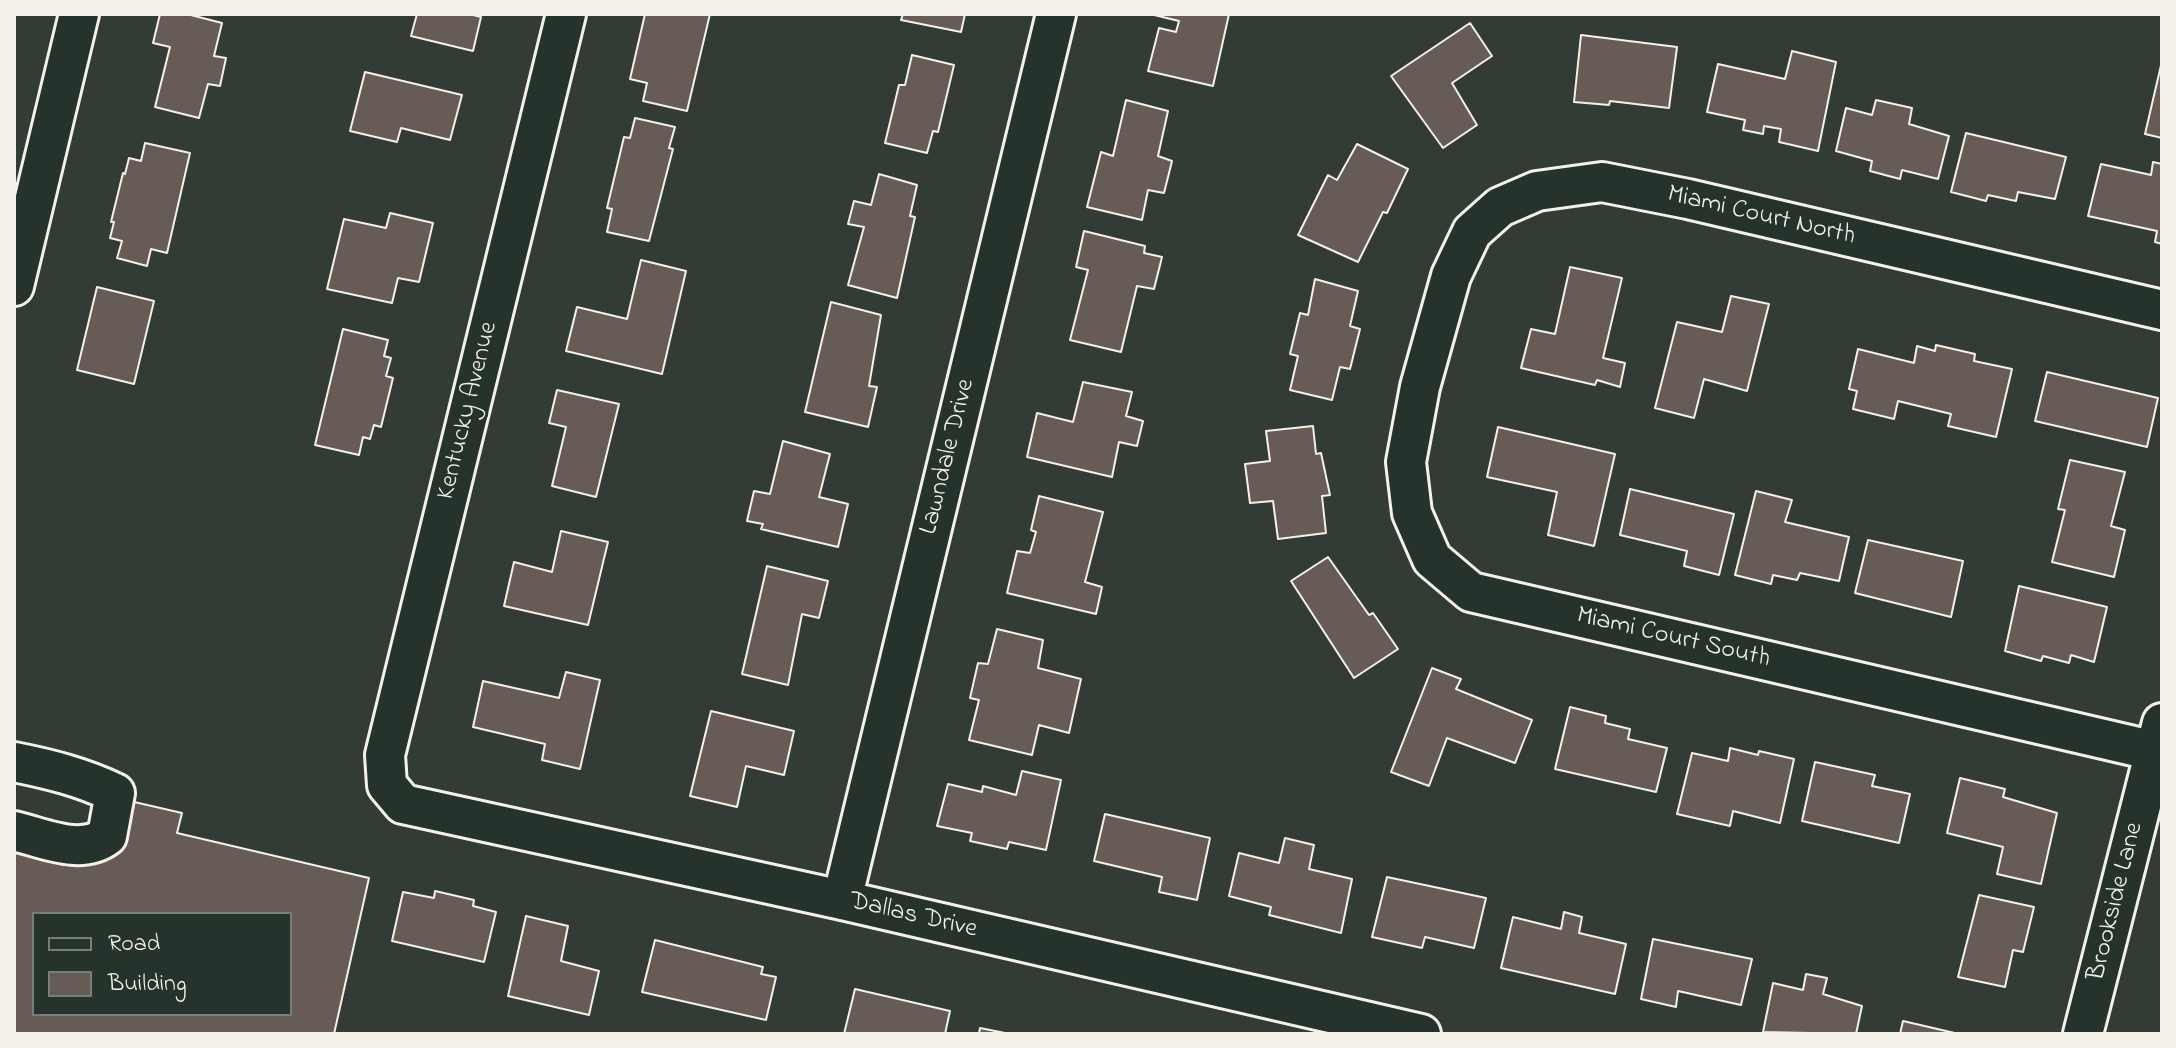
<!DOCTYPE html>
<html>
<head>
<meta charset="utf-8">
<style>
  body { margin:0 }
  #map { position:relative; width:2176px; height:1048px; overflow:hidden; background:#333b35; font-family:"Indie Flower",sans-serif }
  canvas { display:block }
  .frame { position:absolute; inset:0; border:16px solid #f4f1e8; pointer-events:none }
  .legend { position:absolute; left:32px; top:912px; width:260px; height:104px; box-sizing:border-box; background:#26332d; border:2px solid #787f78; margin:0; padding:10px 14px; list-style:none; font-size:24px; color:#f4f1e8 }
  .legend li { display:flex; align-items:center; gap:16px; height:40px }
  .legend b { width:40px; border:2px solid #787f78 }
</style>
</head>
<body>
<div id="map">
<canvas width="2176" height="1048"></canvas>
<div class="frame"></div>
<ul class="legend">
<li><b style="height:10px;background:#26332d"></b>Road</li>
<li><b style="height:22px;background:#665b55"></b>Building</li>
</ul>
</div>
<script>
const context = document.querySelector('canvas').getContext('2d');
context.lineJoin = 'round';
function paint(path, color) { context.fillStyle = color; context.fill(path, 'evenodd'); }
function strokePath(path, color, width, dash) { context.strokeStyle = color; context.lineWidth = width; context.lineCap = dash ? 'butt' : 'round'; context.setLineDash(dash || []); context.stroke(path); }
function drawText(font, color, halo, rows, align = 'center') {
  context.font = font + ' "Indie Flower",sans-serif'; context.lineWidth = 6; context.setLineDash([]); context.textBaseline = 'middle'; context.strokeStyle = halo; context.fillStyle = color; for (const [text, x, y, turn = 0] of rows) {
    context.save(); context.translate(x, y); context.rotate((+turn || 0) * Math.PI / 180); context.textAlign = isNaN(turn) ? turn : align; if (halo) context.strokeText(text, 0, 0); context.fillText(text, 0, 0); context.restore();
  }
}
const building = new Path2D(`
  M160,14H187L222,23L214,56L226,58L220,86L208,84L199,118L155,107L170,47L153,43Z
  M417,14H469L481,17L473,51L411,36Z
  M645,14H710L687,111L643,101L647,83L630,79Z
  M903,14H965L961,32L901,20Z
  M1150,14H1229L1213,86L1148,71L1159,28L1176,32L1179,21Z
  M1470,23L1492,56L1452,83L1477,125L1443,148L1391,76Z
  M1581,35L1677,47L1669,108L1610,101L1609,105L1574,102Z
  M1792,51L1836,62L1818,151L1779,142L1781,129L1764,126L1763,134L1743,130L1745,120L1707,112L1718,64L1785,79Z
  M912,55L954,65L938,132L933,131L927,153L885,143L899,85H905Z
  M2162,61V138L2145,134Z
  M365,72L462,95L450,140L401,128L397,142L350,131Z
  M1126,100L1168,111L1158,156L1172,161L1164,193L1148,190L1142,220L1087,207L1101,152L1113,156Z
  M1876,100L1912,108L1909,124L1949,136L1938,179L1902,170L1900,179L1870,171L1872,161L1836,151L1846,108L1872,115Z
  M635,118L675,127L669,148L673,149L649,241L607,232L612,209L607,208L624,137L630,138Z
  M1966,133L2066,157L2055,199L2018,192L2016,201L1988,195L1986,201L1951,192Z
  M145,143L190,153L167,253L151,249L147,266L117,258L122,241L110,238L114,222H111L123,173L125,174L129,158L141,161Z
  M1357,144L1408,169L1387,213L1383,212L1358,262L1298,235L1328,175L1337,180Z
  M2153,162L2162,164V244L2155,242L2157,231L2088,216L2101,164L2151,175Z
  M879,174L917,185L910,216L915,217L897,298L848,285L864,227L848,224L854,201L871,205Z
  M390,213L433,223L419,282L398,278L392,303L327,289L344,219L386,228Z
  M1084,231L1145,246L1144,253L1162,257L1154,289L1137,286L1121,352L1070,340L1088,270L1076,267Z
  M641,260L686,271L662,374L566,351L577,307L627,319Z
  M1570,267L1622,278L1603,358L1625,363L1620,387L1597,380L1595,385L1521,368L1531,329L1555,334Z
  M1315,279L1358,291L1350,326L1360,329L1350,369L1340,367L1332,400L1290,390L1298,356L1290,354L1300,313L1308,315Z
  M97,287L154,301L134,384L77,370Z
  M1731,296L1769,304L1747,391L1704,379L1694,418L1655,408L1677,322L1722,332Z
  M831,302L881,315L869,386L877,387L868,427L805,412Z
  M343,329L388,340L384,356L391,358L386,376L393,378L381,427L374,425L370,439L363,437L359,455L315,445Z
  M1936,345L1975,354L1974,361L2012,369L1996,437L1948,426L1951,414L1898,401L1894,419L1853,409L1857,391L1849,389L1858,349L1914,363L1917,346L1935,351Z
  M2047,372L2158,398L2147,447L2035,421Z
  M1083,382L1132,392L1126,416L1143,421L1137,446L1119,442L1112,477L1027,457L1037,413L1073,422Z
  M557,390L619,404L596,497L552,486L566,427L549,423Z
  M1313,426L1316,454L1321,453L1330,495L1322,496L1326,533L1278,539L1273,501L1250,503L1245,464L1270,461L1266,431Z
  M1498,427L1615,454L1594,546L1548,535L1557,492L1487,477Z
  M783,441L830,454L819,497L848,504L838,547L761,529L763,524L747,521L754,491L770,494Z
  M2070,460L2125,472L2111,526L2125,530L2114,577L2052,562L2065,510L2058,509Z
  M1630,489L1734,514L1719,575L1684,566L1687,551L1620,535Z
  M1756,491L1792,500L1785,522L1849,537L1839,581L1800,573L1797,580L1773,575L1771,584L1735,575Z
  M1039,496L1103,512L1085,582L1102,587L1096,614L1007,593L1017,551L1030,553L1036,532L1031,530Z
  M561,531L608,542L588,625L504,606L514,562L552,572Z
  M1868,540L1963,561L1951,617L1855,593Z
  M1328,557L1369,615L1373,613L1398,649L1354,678L1291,581Z
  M767,566L828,581L819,618L802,614L788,685L742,674Z
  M2019,586L2107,607L2094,662L2071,655L2069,663L2043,656L2041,661L2005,651Z
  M997,629L1043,640L1038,668L1081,679L1069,733L1039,725L1032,755L969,740L979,700L970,698L978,663L988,664Z
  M1432,668L1461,679L1456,689L1532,720L1515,763L1447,738L1429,786L1391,772Z
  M566,672L600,680L580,769L542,760L545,744L473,727L483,681L559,698Z
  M1570,707L1606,716L1605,723L1630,729L1628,739L1667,748L1656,792L1555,769Z
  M711,711L794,731L784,775L746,766L737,807L690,796Z
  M1730,748L1758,755L1759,751L1794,759L1780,823L1733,811L1730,826L1677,814L1692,753L1728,761Z
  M1815,762L1875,775L1872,786L1910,794L1899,843L1802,821Z
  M1022,771L1061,780L1046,850L1009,842L1007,849L970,841L972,833L937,826L948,784L982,792L983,786L1016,795Z
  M1960,778L2005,789L2003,797L2057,813L2041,884L1997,874L2003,847L1947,833Z
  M130,801L182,813L177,833L369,878L334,1034H14V849L90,864L109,856ZM34,914H290V1014H34Z
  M1105,814L1210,838L1197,900L1159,892L1162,877L1094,861Z
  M1285,838L1314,845L1309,869L1352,879L1341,933L1269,915L1271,907L1229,896L1239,853L1279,863Z
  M1387,877L1486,898L1474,948L1425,937L1422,948L1372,937Z
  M435,891L474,900L473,906L496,912L484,962L392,941L403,892L434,898Z
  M1979,895L2034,907L2023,952L2013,950L2005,987L1958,977Z
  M1564,912L1582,917L1579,933L1626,944L1615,994L1501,968L1513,917L1561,929Z
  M526,916L568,926L561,961L599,971L589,1015L508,996Z
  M1653,939L1752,959L1741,1005L1678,991L1676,1007L1641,999Z
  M655,940L763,967L761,974L776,977L766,1020L642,992Z
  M1806,974L1827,978L1823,994L1862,1006L1856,1034L1763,1032L1773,983L1803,990Z
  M855,989L950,1011L945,1034H844Z
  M1903,1021L1959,1034H1900Z
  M980,1028L1010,1034H979Z`);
paint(building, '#665b55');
strokePath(building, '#f4f1e8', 2);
const minor = new Path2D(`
  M566,14L385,755L387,785L403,804L842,900L1421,1034
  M14,286L79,14
  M2155,751L1471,592L1432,559L1412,513L1406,462L1420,387L1451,276L1472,232L1500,207L1537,191L1602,182L1688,199L2162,310
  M14,762C49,769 82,777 115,793L107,836C81,856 44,838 14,831
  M842,900L1056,14
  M2083,1034L2162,723`);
strokePath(minor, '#f4f1e8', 44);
strokePath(minor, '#26332d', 38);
drawText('26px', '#f4f1e8', '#26332d', [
  ["Miami Court North",1761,217,13],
  ["Kentucky Avenue",469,411,-76],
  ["Lawndale Drive",949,457,-76],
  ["Miami Court South",1673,639,13],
  ["Brookside Lane",2117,902,-76],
  ["Dallas Drive",913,917,13]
]);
</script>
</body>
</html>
